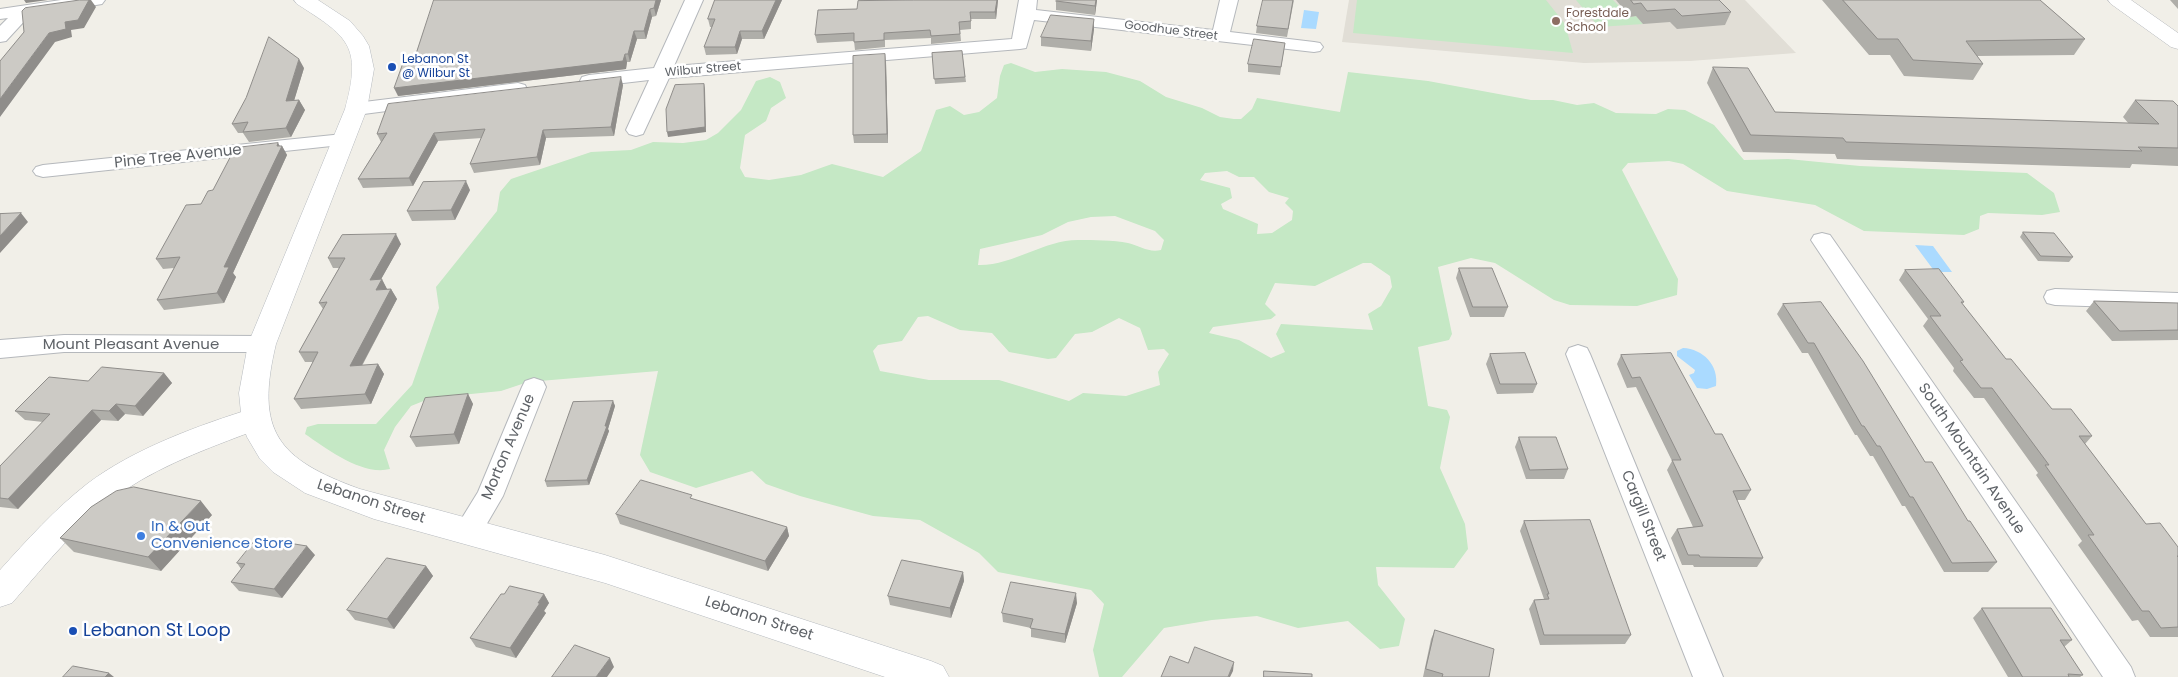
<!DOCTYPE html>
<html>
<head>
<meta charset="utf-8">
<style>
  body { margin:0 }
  canvas { display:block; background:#f1efe8 }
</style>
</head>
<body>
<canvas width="2178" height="677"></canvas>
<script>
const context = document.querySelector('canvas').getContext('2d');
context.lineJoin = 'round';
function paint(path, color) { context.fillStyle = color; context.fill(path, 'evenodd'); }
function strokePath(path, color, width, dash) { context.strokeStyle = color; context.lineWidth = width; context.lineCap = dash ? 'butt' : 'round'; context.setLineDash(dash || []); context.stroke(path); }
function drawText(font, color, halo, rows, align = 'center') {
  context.font = font + ' Poppins,sans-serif'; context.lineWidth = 5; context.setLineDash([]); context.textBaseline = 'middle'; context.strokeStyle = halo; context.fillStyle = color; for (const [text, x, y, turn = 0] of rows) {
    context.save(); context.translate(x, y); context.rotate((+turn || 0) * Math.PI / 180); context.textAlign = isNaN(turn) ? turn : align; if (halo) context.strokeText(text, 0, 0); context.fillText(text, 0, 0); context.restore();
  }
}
paint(new Path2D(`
  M1349,0H1745L1796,53L1690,61L1584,63L1342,42Z`), '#e1ded6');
paint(new Path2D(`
  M1357,0H1546L1565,24L1573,53L1353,33Z
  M1576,0H1613L1630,17L1636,16L1643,24L1599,27Z
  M1011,63L1035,72L1062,69L1106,72L1140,81L1166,97L1202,108L1220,117L1234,119H1241L1252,109L1257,98L1340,112L1348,72L1428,81L1531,100H1553L1577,105L1594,103L1616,113L1656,114L1668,109L1685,110L1714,125L1744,160L1788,159L1860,166L2027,173L2054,193L2060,212L2042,215L1988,213L1980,216L1979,229L1964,235L1864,231L1815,205L1727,191L1683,164L1669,161L1628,163L1622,170L1678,279L1677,295L1637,306L1570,305L1554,300L1495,263L1471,258L1438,267L1452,334L1449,340L1418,347L1428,406L1447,410L1450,417L1440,468L1465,524L1468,549L1454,568L1376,567L1378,585L1405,619L1399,646L1380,649L1348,621L1298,628L1257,616L1212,620L1164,628L1122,677H1099L1093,650L1104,604L1091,590L998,572L979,553L920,520L873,516L800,496L766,484L752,471L696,488L650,472L640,455L658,371L528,382L501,391L431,398L411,406L395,427L384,450L390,469C362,476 327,449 305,434L307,427L318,424H376L412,385L439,308L436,287L497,211L500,192L511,179L591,152L631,150L653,142L683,143L706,140L718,133L741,110L756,81L770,77L780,82L786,98L771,108L766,121L745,135L740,168L745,177L769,180L801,175L832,164L883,177L921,151L936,110L950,106L964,115L979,112L997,98L1000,76L1004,65ZM1227,171L1239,177H1254L1269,192L1289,198L1285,203L1293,211L1292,220L1272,233L1257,234L1258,224L1223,209L1221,204L1232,198L1230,188L1200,180L1205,173ZM1115,216L1155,231L1164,240L1161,250C1149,253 1140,246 1128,243C1113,240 1094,240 1078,240C1043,240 1013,266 978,265L980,249L1042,235L1068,222L1091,217ZM1363,263H1371L1390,276L1392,287L1381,306L1368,314L1373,330L1281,324L1276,334L1285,352L1271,358L1239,340L1209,333L1213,327L1271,319L1276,315L1265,304L1275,283L1315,286ZM928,316L960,330L992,333L1009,352L1048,359L1056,358L1075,334L1092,332L1119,318L1140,328L1148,350L1164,349L1169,354L1158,372L1160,385L1126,396L1083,393L1069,401L999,380H929L880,371L873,351L878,345L902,341L918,317Z`), '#c5e8c5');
paint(new Path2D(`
  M1304,10L1319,12L1316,29L1301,28Z
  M1915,245L1933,246L1952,272H1935Z
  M1683,348C1703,349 1719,365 1716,386L1707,389L1697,388L1689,375L1694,373L1695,370L1677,356V351Z`), '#aadaff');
const minor = new Path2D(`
  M61,0H105L102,4L96,5L30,15L6,41L0,42V26L8,18L0,19V9Z
  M685,0H703L674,66L1012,39L1019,0H1037L1036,10L1213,30L1220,0H1238L1230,32L1314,42L1320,43L1323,47L1320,51L1314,52L1034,20L1026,48L1020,49L669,78L643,134L636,136L629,134L626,130L649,80L589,87L582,85L580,81L582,77L589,75L654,68Z
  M518,83L525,85L527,89L525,93L356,115L349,113L346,109L349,105L356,103Z
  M343,134L350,136L353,140L350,144L43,177L36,175L33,171L36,167L43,165Z
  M1822,233L1830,235L2131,667L2135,677H2103L1811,240L1814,235Z
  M2055,289L2178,293V309L2055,305L2047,303L2044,297L2047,291Z
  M64,335L262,336L270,338L274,344L270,350L262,352H64L0,358V340Z
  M1578,345L1587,348L1590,354L1723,677H1693L1566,354L1569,348Z
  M534,378L543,381L546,387L503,496L478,539L468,542L458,539L454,531L478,492L522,387L525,381Z`);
const tertiary = new Path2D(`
  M2108,0H2131L2178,33V49L2171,47L2111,4Z
  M254,408L264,411L269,419L264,427C217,445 167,462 125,490C81,520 47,563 12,603L0,607V570C27,540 55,509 87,484C133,449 199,425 254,408Z`);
const secondary = new Path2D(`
  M294,0H318L350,21L363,36L369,46L374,69L367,109L276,344C255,431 277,459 360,489L605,555L931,661L943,666L949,677H885L605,583L374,519L305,493L273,472L260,459L247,437L242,423L239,393L248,344L345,109C363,45 347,36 297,4Z`);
strokePath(minor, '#b5b8bc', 2);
strokePath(tertiary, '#b5b8bc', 1);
strokePath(secondary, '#b6babf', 1);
paint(minor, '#fff');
paint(tertiary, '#fff');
paint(secondary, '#fff');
paint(new Path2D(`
  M661,0L656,16L652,17L646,39H637L630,62H627L626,69L398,96L413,62Z
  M715,0H782L764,39H742L737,54L706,55L704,47L712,27H710L708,19Z
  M914,0H998L996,19H971V29L960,30L961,41L931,44V38L885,40V47L855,50L854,41L817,43L815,35L857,9Z
  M1097,0L1095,15L1056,10V1Z
  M1294,0L1287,37L1256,33L1257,26Z
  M1616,0H1719L1731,12L1725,25L1677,29L1670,22L1643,24L1636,16L1630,17Z
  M1822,0H2040L2085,39L2074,55L1977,56L1983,64L1973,80L1904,76L1890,55H1869Z
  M2170,0H2178V9Z
  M1094,29L1091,51L1041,46V37Z
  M1285,43L1280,75L1248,72V64Z
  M962,51L966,82L935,84L932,53Z
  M886,62L888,143H854L853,135Z
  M1713,67L1775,112L2129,124L2123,117L2135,100L2178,106V166L2132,164L2130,168L1837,159L1835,154L1743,152L1707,83Z
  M304,68L294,100H299L305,110L291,137L249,142L243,133H238L232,124Z
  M623,85L614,136L546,138L540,165L474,173L470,164L482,138L438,141L413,186L363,188L358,179L381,142L377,134Z
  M279,146H282L287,155L233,273L236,277L224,303L164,310L157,300L174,268L163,269L156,259L213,190Z
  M470,190L455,220L412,221L407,211Z
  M2023,232L2073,257L2069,262L2038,261L2020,237Z
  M401,244L381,279L387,289H391L397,299L362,366L378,364L384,374L371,404L301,409L294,399L313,362H305L299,352L323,309L319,303L339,268H333L328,258Z
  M1459,268L1508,307L1504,317H1470L1456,278Z
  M1905,270L1964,302L1962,304L2006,359L2052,409L2092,436L2085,444L2146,524L2178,547V637H2150L2138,620L2132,621L2078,545L2082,541L2036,475L2038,473L1984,398H1974L1953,371L1954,368L1923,326L1928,319L1899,280Z
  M2094,301L2178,303V340L2112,341L2086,311Z
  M1783,304L1925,462L1997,562L1988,572H1944L1905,506H1902L1873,456H1870L1857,435H1855L1808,353H1802L1777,314Z
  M1490,354L1537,384L1533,393L1497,394L1486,364Z
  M1621,355L1715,434L1751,490L1745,500H1737L1763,558L1757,567H1694L1693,565H1682L1671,538L1677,529L1693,527L1667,470L1672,461L1636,387L1627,388L1617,364Z
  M164,373L172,383L143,416L125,414L118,421L101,420L18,509L0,507V466L43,422L25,420L15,411L88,381Z
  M468,394L473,404L459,444L416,447L410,437Z
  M613,401L615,406L608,429L609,431L589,485L547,487L545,481Z
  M1519,437L1568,469L1564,479H1526L1515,447Z
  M616,514L787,527L789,536L768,571L620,524Z
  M212,515L161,571L74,552L60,538Z
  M1524,521L1631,635L1625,644L1540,645L1529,609L1534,600L1544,599L1520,531Z
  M315,555L282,598L239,591L231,582L241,569L237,563Z
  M426,566L433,576L394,629L355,620L347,610Z
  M963,572L964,581L951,618L890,605L888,596Z
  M504,594H544L549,603L544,611L546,613L516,658L476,647L470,638Z
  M1077,603L1065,643L1031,637V628L1003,622L1002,613Z
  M1982,608L2072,640L2064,647L2083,675L2080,677H2008L1973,618Z
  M1435,630L1489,677H1423L1431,639Z`), '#afaea9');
paint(new Path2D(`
  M24,0H48L26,3Z
  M89,0H91L96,7L84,28L71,30L72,37L55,42L0,117V99L49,33L65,22Z
  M656,0H661L656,16L654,8Z
  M776,0H782L764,39L762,31Z
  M997,0H998L996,19L995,12Z
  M1096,0H1097L1095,15V6Z
  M650,9L652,17L646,39L644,31Z
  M1094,19V29L1091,51V41Z
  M634,31L637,39L630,62L628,54Z
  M740,31L742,39L737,54L735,47Z
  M625,54L627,62L626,69L398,96L394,88Z
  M885,54L886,62L888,143L887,134Z
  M299,59L304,68L291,111L286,101Z
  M621,77L623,85L614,136L611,127Z
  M704,84L705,89L706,132L668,137L667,132Z
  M299,100L305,110L291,137L286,128Z
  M543,130L546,138L540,165L537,157Z
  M434,133L438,141L413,186L409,178Z
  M278,143L281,148L282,146L287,155L233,273L236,277L224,303L217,293L224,267Z
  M466,181L470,190L455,220L451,210Z
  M21,213L28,222L0,253V236Z
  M396,234L401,244L375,290L370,280Z
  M382,279L387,289L376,290Z
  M391,289L397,299L356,376L350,366Z
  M378,364L384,374L371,404L365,394Z
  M164,373L172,383L143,416L135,406Z
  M468,394L473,404L459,444L454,434Z
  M613,401L615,406L608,429L609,431L589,485L587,480Z
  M116,404L125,414L118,421L109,411Z
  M92,410L101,420L18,509L8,499Z
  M201,501L212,515L161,571L148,557Z
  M787,527L789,536L768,571L765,561Z
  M307,546L315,555L282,598L274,589Z
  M426,566L433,576L394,629L387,619Z
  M963,572L964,581L951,618L950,608Z
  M1076,593L1077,603L1065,643V634Z
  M544,594L549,603L544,611L546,613L516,658L510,648Z
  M610,658L614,667L607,677H596Z
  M1234,662L1233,671L1230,677H1228Z
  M109,673L114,677H105Z`), '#8f8d8a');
const building = new Path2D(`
  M80,0H89L78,20L65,22L66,29L49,33L0,99V61L24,32L22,11L25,8Z
  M434,0H656L654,8L650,9L644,31H634L628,54H625L623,61L394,88L403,63L413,62Z
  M715,0H776L762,31H740L735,47H704L715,19H708Z
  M914,0H997L995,12H970L971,21L959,22L960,34L931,36L930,30L884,33V40L854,42V33L815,35L818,10L857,9L858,1Z
  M1057,0H1096L1095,6L1056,1Z
  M1263,0H1293L1288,29L1257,26Z
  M1631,0H1719L1731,12L1682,16L1675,9L1647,11L1641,3L1634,4Z
  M1843,0H2040L2085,39L1966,41L1983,64L1913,60L1898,39H1878Z
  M1051,15L1094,19L1091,41L1041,37Z
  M269,37L299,59L286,101L299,100L286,128L243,132L248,122L232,124L246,98Z
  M1254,39L1285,43L1281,67L1248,64Z
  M962,51L965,77L934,79L932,53Z
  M885,54L887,134L853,135V56Z
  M1713,67L1748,68L1775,112L2159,124L2135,100L2173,101L2178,106V148L2138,147L2142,151L1846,142L1843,138L1751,135Z
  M621,77L611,127L543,130L537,157L470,164L485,129L434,133L409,178L358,179L387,133L377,134L388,104Z
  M704,84L705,127L667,132L666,109L675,85Z
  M278,143L277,146H282L224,267H229L217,293L157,300L180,257L156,259L186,205L201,204L208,191L213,190L235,148Z
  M466,181L451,210L407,211L423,182Z
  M21,213L0,236V214Z
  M2023,232L2054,233L2073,257L2041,256Z
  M396,234L370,280L382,279L376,290L391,289L350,366L378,364L365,394L294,399L318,352H299L327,302L319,303L345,258H328L342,235Z
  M1459,268H1492L1508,307H1473Z
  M1939,269L1964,302H1961L2006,359H2011L2052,409H2071L2092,436H2079L2146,524L2160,523L2178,547V556H2177L2178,557V627L2161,628L2149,611H2142L2088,535H2094L2045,465H2049L1992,388H1981L1960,361L1963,360L1930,316H1941L1905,270Z
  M2094,301L2178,303V330L2120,331Z
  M1821,302L1863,361L1925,462H1932L1968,521H1970L1997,562L1952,563L1913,497H1910L1880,446H1877L1864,426H1862L1814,343H1808L1783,304Z
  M1525,353L1537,384H1500L1490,354Z
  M1671,353L1715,434H1722L1751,490L1733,491L1763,558L1700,557L1699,555H1688L1677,529L1703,526L1672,460H1681L1640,377L1632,378L1621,355Z
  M102,367L164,373L135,406L116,404L109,411L92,410L8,499L0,498V466L50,414L15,411L49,377L88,381Z
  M468,394L454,434L410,437L425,398Z
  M613,401L605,426H607L587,480L545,481L573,402Z
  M1519,437H1556L1568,469L1530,470Z
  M641,480L692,495L690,498L787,527L765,561L616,514Z
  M134,487L201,501L148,557L60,538L91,507L116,491Z
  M1590,520L1631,635H1544L1534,600L1549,599L1547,594H1549L1524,521Z
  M257,538L307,546L274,589L231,582L245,564L237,563Z
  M387,558L426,566L387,619L347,610Z
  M902,560L963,572L950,608L888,596Z
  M1011,582L1076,593L1065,634L1030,628L1033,619L1002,613Z
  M510,586L544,594L538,603H540L510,648L470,638L501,594H504Z
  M1982,608H2051L2072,640H2060L2083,675L2068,674L2069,677H2023Z
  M1435,630L1494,649L1489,677H1442L1443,674L1426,669Z
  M575,645L610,658L596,677H552Z
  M1195,647L1234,662L1228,677H1161L1170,656L1188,663Z
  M73,666L109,673L105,677H63Z
  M1264,671L1312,674V677H1264Z`);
paint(building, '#cccac5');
strokePath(building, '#8f8d8a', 1);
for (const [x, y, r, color] of [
  [1556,21,5,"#8d6e63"],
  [392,67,5,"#1a4fb4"],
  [141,536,5,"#3f7fe0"],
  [73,631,5,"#1a4fb4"]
]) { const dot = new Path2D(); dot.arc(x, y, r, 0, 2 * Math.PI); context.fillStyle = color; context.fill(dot); strokePath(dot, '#fff', 2); }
drawText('12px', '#785e54', '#fff', [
  ["Forestdale",1566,14],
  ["School",1566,28]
], 'left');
drawText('12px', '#5f6368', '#fff', [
  ["Goodhue Street",1171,31,7],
  ["Wilbur Street",703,70,-5]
]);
drawText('12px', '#164399', '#fff', [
  ["Lebanon St",402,60],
  ["@ Wilbur St",402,74]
], 'left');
drawText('15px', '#5f6368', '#fff', [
  ["Pine Tree Avenue",178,157,-6],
  ["Mount Pleasant Avenue",131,345],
  ["Morton Avenue",509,447,-67],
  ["South Mountain Avenue",1971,459,56],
  ["Lebanon Street",371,502,18],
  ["Cargill Street",1643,516,68],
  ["Lebanon Street",759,619,18]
]);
drawText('15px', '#366cbe', '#fff', [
  ["In & Out",151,527],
  ["Convenience Store",151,544]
], 'left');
drawText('18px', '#164399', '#fff', [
  ["Lebanon St Loop",83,631]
], 'left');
</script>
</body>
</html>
